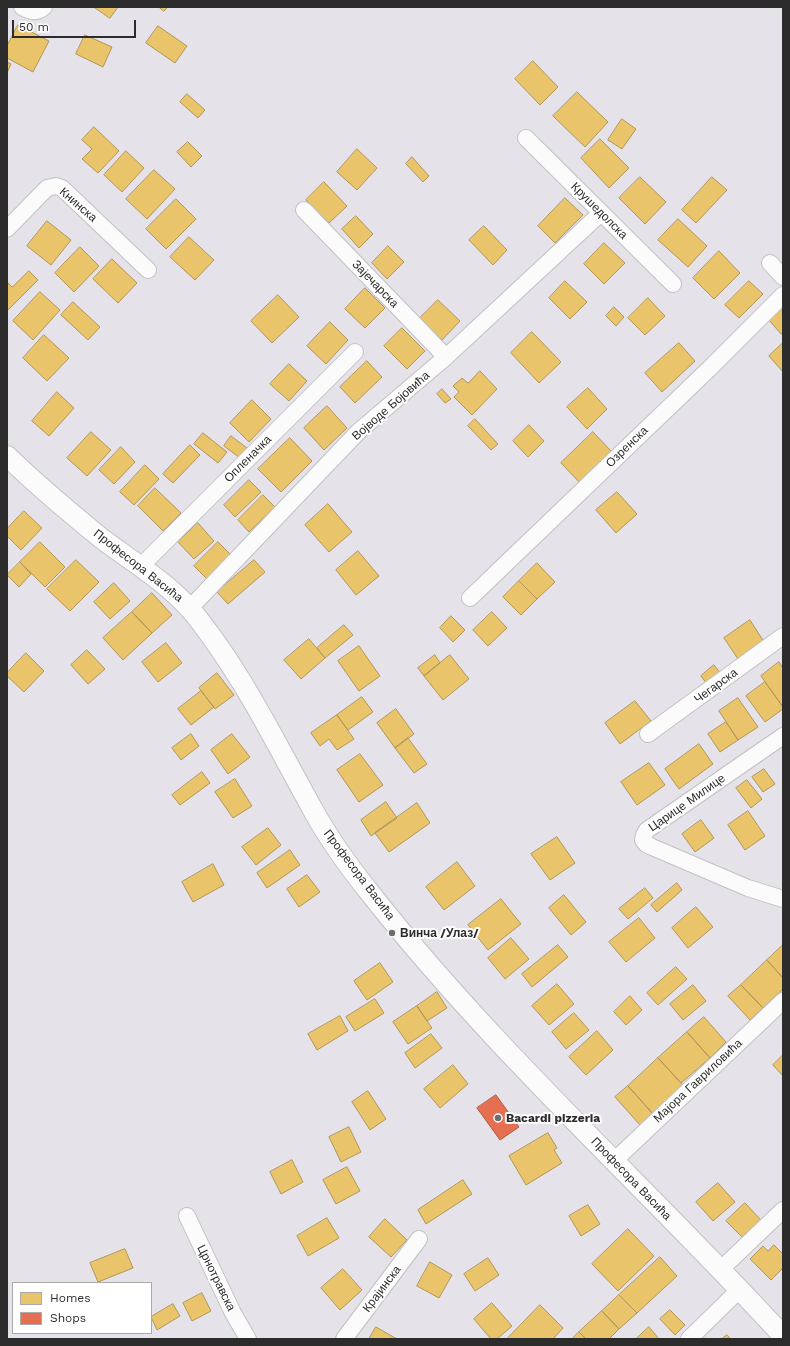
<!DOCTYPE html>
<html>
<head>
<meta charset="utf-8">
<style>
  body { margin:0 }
  #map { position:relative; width:790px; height:1346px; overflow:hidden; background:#e6e2ea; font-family:"Work Sans",sans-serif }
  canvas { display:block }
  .frame { position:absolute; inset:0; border:8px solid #2c2c2c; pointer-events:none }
  .legend { position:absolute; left:12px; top:1282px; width:140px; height:52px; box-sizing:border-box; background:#fff; border:1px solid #ababab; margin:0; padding:5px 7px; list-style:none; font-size:12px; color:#2c2c2c }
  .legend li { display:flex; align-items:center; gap:8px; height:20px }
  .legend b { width:20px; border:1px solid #ababab }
  .scale { position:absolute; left:12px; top:20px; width:124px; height:18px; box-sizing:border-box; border:2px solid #2c2c2c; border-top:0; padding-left:5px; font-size:12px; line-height:14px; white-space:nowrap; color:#2c2c2c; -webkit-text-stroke:3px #fff; paint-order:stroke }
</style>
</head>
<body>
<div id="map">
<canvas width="790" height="1346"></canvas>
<div class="frame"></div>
<ul class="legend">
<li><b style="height:11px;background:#e9c46a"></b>Homes</li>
<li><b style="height:11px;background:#e76f51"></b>Shops</li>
</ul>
<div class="scale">50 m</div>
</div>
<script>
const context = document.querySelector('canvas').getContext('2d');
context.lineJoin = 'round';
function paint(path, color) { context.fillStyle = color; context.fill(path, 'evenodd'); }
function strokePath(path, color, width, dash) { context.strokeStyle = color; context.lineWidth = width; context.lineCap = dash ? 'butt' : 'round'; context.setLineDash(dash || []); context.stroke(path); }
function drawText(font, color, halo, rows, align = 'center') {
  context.font = font + ' "Work Sans",sans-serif'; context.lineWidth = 4; context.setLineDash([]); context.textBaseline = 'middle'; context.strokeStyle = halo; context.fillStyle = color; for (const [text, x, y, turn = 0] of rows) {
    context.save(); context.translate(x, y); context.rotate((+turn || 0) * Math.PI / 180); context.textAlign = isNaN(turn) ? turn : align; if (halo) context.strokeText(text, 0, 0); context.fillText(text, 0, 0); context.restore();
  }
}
const homes = new Path2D(`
  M94,7H118L110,18Z
  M159,7H168L164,11Z
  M18,25L49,41L33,72L7,58V46Z
  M158,26L187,46L175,63L146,43Z
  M85,35L112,47L103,67L76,54Z
  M533,61L558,87L540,105L515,79Z
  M7,62L11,64L7,73Z
  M577,92L608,122L585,147L553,116Z
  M187,94L205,110L198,118L180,102Z
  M622,119L636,129L622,149L608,140Z
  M94,127L119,151L98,173L82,159L92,149L82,140Z
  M600,139L629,168L609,188L581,158Z
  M188,142L202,156L191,167L177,152Z
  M357,149L377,168L357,190L337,172Z
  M126,151L144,168L122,192L104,175Z
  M412,157L429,176L423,182L406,164Z
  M154,170L175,189L147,219L126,199Z
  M640,177L666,202L645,224L619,198Z
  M712,177L727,190L696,223L682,210Z
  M324,182L347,206L329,223L306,200Z
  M565,198L583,215L555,243L538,226Z
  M176,199L196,219L166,249L146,229Z
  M356,216L373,234L359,248L342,229Z
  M678,219L707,246L688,267L658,240Z
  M47,221L71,240L51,265L27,246Z
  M484,226L507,250L493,265L469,240Z
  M189,237L214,260L195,280L170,257Z
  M604,243L625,263L604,284L584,264Z
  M388,246L404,262L387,279L372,263Z
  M80,247L99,266L74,292L55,273Z
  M719,251L740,273L714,299L693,278Z
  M112,259L137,283L118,303L93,279Z
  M29,271L38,280L7,311V282L12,287Z
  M565,281L587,302L570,319L549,298Z
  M749,281L763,294L739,318L725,305Z
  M365,288L385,308L365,328L345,309Z
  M40,292L60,310L33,340L13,321Z
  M278,295L299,317L272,343L251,321Z
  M648,298L665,316L645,335L628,318Z
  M438,300L460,321L442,340L419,319Z
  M73,302L100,327L88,340L61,315Z
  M614,307L624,317L616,326L606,316Z
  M783,308V333L781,334L769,320Z
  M330,322L348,340L326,364L307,346Z
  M402,328L425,351L407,369L384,346Z
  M532,332L561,362L539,383L511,353Z
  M44,335L69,358L47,381L23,358Z
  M679,343L695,361L662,392L645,373Z
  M783,343V372L769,356Z
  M367,361L382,377L355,403L340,387Z
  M289,364L307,381L289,401L270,384Z
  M480,371L497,389L472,415L454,397L459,392L453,386L462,378L468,383Z
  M588,388L607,409L587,429L567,407Z
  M442,389L451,399L445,403L437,394Z
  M57,392L74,408L49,436L32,421Z
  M252,400L271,419L249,442L230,423Z
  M327,406L347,428L324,450L304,428Z
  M475,419L498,444L491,450L468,426Z
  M529,425L544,441L528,457L513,441Z
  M91,432L111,450L87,476L67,458Z
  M593,432L612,452L580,483L561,463Z
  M203,433L227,452L218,463L194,444Z
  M231,436L247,448L240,458L224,446Z
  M290,438L312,461L281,492L258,469Z
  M190,445L200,455L173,483L163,474Z
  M121,447L135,462L114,484L99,470Z
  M145,465L159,479L134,505L120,492Z
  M249,480L261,492L235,517L224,505Z
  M155,488L181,513L163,531L138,506Z
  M617,492L637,514L616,533L596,510Z
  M263,495L275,507L249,532L238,520Z
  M328,504L352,532L329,552L305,525Z
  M24,511L42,528L21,550L7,536V529Z
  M198,523L214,541L194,559L178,542Z
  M40,542L65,567L45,587L20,562Z
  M218,542L231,555L207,579L194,566Z
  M358,551L379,576L356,595L336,570Z
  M76,560L99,582L70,611L47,589Z
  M254,560L265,572L228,604L217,592Z
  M20,562L31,574L19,587L7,575Z
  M537,563L555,582L537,599L519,581Z
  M519,581L537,599L521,615L503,597Z
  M114,583L130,601L110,619L94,602Z
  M152,593L172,615L152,633L132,612Z
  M132,612L152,633L123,660L103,638Z
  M492,612L507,628L488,646L473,630Z
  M451,616L465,630L453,642L440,628Z
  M750,620L764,642L738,659L724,638Z
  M344,625L353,635L325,658L317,648Z
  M309,639L325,658L301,679L284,660Z
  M166,643L182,663L158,682L142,662Z
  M359,646L380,676L359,691L338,661Z
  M87,650L105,669L88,684L71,665Z
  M26,653L44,671L24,692L7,676V673Z
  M435,655L440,663L424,676L418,668Z
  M450,655L469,679L443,700L424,676Z
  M779,662L783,668V707L761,676Z
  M714,665L721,674L707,684L701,676Z
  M217,673L234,695L215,709L199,688Z
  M765,682L783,707V709L765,722L746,696Z
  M201,691L214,707L191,725L178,709Z
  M362,697L373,712L348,730L337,715Z
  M738,698L758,727L738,740L719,711Z
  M635,701L651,721L620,744L605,723Z
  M396,709L414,734L395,748L377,723Z
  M337,715L354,739L337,750L329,739L320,746L311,733Z
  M726,722L738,740L720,752L708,734Z
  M191,734L199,746L181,760L172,748Z
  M232,734L250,757L228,774L211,750Z
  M408,738L427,764L414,773L395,748Z
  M699,744L713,764L679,789L665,769Z
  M360,754L383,785L359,802L337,770Z
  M649,763L665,785L637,805L621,782Z
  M764,769L775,784L763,792L752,777Z
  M202,772L210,783L180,805L172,795Z
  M235,779L252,806L233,818L215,792Z
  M747,780L762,799L751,808L736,788Z
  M386,802L397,818L371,836L361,820Z
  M417,803L430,823L389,852L375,833Z
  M748,811L765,836L745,850L728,825Z
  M701,820L714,838L695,852L682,834Z
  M268,828L281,845L256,865L242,847Z
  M557,837L575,863L550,880L531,854Z
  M290,850L300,865L267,888L257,873Z
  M457,862L475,886L444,910L426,887Z
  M213,864L224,885L193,902L182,882Z
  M307,875L320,892L299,907L287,889Z
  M677,883L682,890L657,912L651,905Z
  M645,888L653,898L628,919L619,909Z
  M564,895L586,922L571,935L549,908Z
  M501,899L521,924L488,950L468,925Z
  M696,907L713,927L688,948L672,928Z
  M639,918L655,938L626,962L609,942Z
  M511,938L529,959L505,979L488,958Z
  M558,945L568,957L532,987L522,974Z
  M783,945V978L767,960Z
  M767,960L783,978V989L763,1008L741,985Z
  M380,963L393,982L367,1000L354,981Z
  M676,967L687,979L658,1005L647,993Z
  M557,984L574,1004L549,1025L532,1006Z
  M693,985L706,1001L683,1020L670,1004Z
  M741,985L763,1008L750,1020L728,996Z
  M437,992L447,1008L427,1021L417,1006Z
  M630,996L642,1010L626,1025L614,1012Z
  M375,999L384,1013L355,1031L346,1017Z
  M417,1006L432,1028L408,1044L393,1022Z
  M574,1013L589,1030L566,1049L552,1032Z
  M340,1016L348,1031L317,1050L308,1034Z
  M704,1017L726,1042L710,1058L687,1032Z
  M597,1031L613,1050L586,1075L569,1057Z
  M687,1032L710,1058L681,1083L658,1058Z
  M431,1034L442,1048L415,1068L405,1053Z
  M783,1055V1076L773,1065Z
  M658,1058L684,1086L653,1114L628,1086Z
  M453,1065L468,1084L440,1108L424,1089Z
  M628,1086L653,1114L640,1125L615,1097Z
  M368,1091L386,1119L370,1130L352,1102Z
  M349,1127L361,1152L341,1162L329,1137Z
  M548,1133L557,1148L554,1150L562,1163L526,1185L509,1156Z
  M292,1160L303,1182L281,1194L270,1172Z
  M347,1167L360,1191L336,1204L323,1180Z
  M463,1180L472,1194L426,1224L418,1210Z
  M718,1183L735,1202L713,1221L696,1202Z
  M745,1203L761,1220L742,1237L726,1221Z
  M588,1205L600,1224L581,1236L569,1216Z
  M327,1218L339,1238L308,1256L297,1236Z
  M385,1219L407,1240L391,1257L369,1237Z
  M628,1229L654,1256L618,1291L592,1264Z
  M774,1245L783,1254V1268L771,1280L750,1259L763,1246L768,1251Z
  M125,1249L133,1268L98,1282L90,1263Z
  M660,1257L677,1276L637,1313L619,1295Z
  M488,1258L499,1275L475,1291L464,1274Z
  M430,1262L452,1275L439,1298L417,1286Z
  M343,1269L362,1290L340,1310L321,1288Z
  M202,1293L211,1311L192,1321L183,1303Z
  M619,1295L637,1313L619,1329L602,1311Z
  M492,1303L512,1326L497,1339H491L474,1319Z
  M173,1304L180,1316L157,1330L151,1317Z
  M540,1305L563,1328L553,1339H507Z
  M670,1310L685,1325L675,1335L660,1319Z
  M602,1311L619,1329L609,1339H586L579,1332Z
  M376,1327L397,1339H369Z
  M649,1327L659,1339H636Z
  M579,1332L586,1339H572Z
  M727,1335L731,1339H722Z`);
paint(homes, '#e9c46a');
strokePath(homes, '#b09657', 1);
const shops = new Path2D(`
  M496,1095L519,1127L500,1140L477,1108Z`);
paint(shops, '#e76f51');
strokePath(shops, '#af5b46', 1);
const minor = new Path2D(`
  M22,7C30,11 36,14 44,7
  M526,138L673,284
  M304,210L446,357
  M7,229L47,188L56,186L62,188L148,270
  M770,263L783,277
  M141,566L355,352
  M470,598L710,368L783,295
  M190,608L359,431L446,357L601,213
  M648,734L783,636
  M783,736L647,830L644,835L643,840L646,844L652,847L748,888L783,899
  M614,1161L783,1001
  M187,1216L233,1313L248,1339
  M720,1270L783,1210
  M344,1339L419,1239
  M689,1339L740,1289`);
const tertiary = new Path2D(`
  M7,456C37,485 69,512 101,538C131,561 164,580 189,608C197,616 204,627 211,636C251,691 280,751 313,810C329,839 349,867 370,893C495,1052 647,1188 783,1336`);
strokePath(minor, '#c1c1c2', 18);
strokePath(tertiary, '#c1c1c2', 22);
strokePath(minor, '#fbfbfc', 16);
strokePath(tertiary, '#fbfbfc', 20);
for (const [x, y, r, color] of [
  [392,933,4,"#6d6c6e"],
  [498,1118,4,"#6d6c6e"]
]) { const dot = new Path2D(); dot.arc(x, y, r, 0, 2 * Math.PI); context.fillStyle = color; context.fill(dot); strokePath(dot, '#fff', 1.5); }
drawText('12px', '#2c2c2c', '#fff', [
  ["Книнска",78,205,41],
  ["Крушедолска",599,211,45],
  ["Зајечарска",375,284,46],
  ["Војводе Бојовића",391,406,-41],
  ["Озренска",627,447,-44],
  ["Опленачка",248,459,-45],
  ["Професора Васића",138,566,38],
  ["Чегарска",716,686,-36],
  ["Царице Милице",687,803,-35],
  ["Професора Васића",359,875,53],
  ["Мајора Гавриловића",698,1081,-43],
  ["Професора Васића",631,1179,46],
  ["Црнотравска",216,1278,64],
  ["Крајинска",382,1289,-53]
]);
drawText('bold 12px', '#2c2c2c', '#fff', [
  ["Винча /Улаз/",400,933],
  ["Bacardi pizzeria",506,1118]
], 'left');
</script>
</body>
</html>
